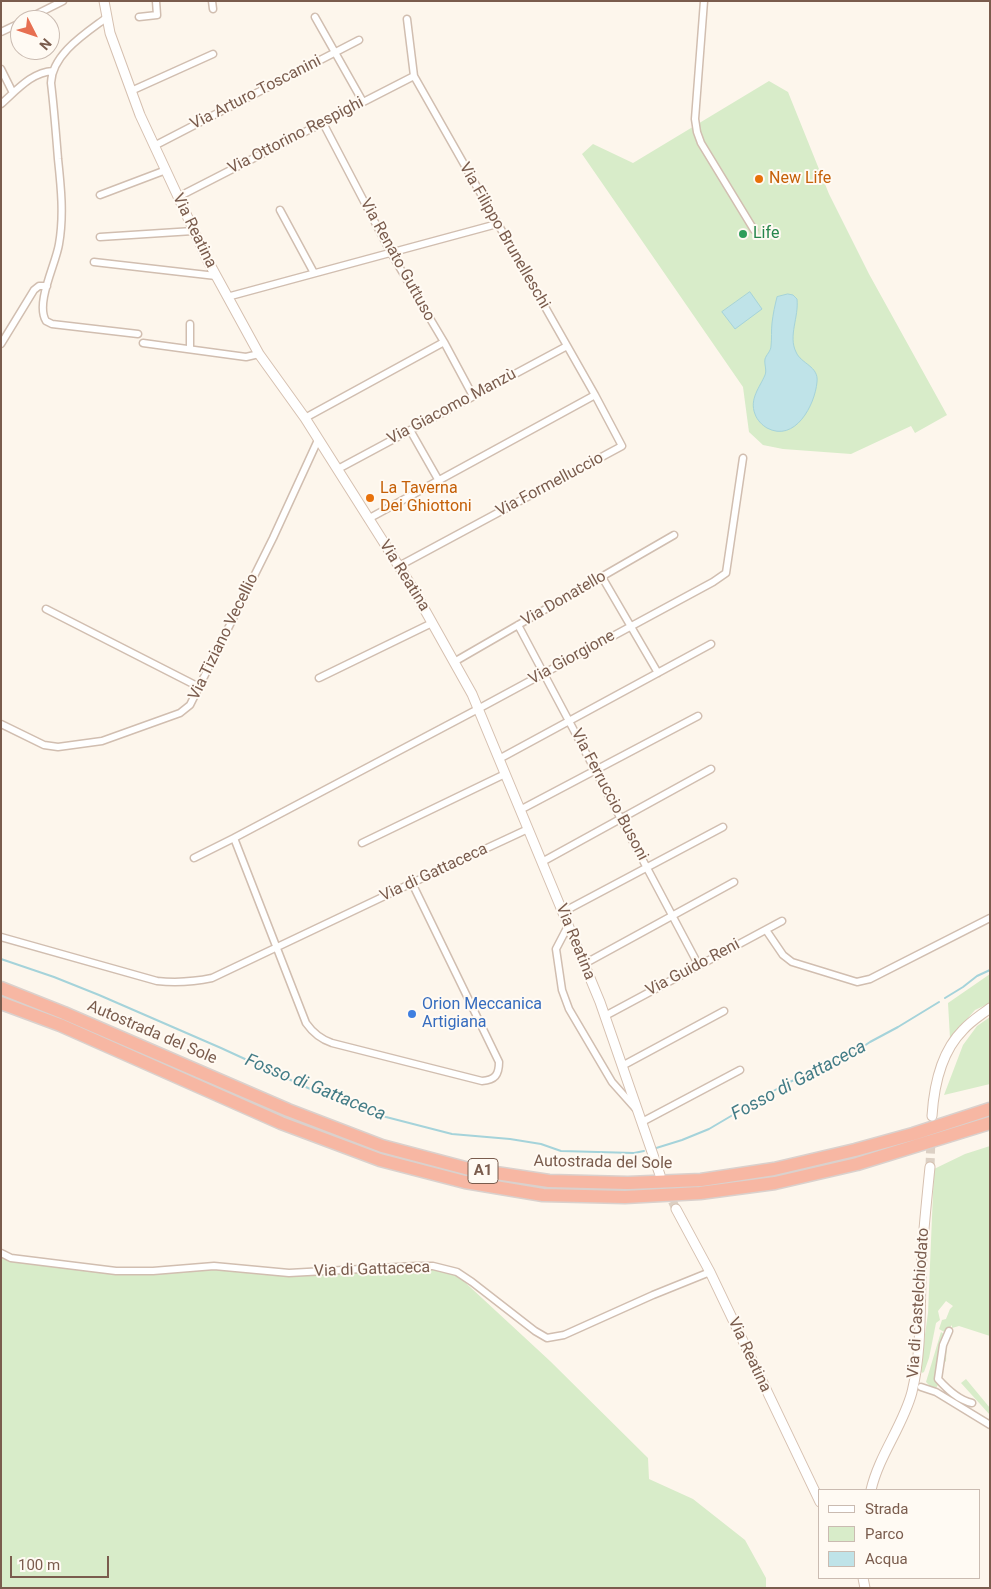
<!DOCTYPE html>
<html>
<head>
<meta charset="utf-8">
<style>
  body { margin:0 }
  #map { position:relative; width:991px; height:1589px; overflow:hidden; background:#fdf6ec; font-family:Roboto,sans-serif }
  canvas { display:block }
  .frame { position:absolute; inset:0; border:2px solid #7a5c4d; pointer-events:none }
  .legend { position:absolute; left:818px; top:1489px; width:162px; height:90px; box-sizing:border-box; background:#fffaf3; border:1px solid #cabbb1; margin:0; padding:6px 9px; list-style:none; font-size:15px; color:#7a5c4d }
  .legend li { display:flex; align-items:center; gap:10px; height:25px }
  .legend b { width:25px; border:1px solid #cabbb1 }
  .north { position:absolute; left:10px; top:10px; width:50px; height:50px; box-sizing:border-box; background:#fffaf3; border:1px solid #cabbb1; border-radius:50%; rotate:131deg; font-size:14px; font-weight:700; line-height:20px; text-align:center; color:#7a5c4d }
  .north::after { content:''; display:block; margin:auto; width:18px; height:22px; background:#e76f51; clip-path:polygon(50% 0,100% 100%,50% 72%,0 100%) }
  .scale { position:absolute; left:10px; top:1556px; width:99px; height:22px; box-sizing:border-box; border:2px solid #7a5c4d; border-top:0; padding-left:6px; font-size:15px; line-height:18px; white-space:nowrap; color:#7a5c4d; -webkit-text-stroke:4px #fffaf3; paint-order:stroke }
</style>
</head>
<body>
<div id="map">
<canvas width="991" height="1589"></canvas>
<div class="frame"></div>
<ul class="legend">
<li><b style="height:6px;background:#fff"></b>Strada</li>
<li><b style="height:14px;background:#d8ecc9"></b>Parco</li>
<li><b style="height:14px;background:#bfe3e8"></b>Acqua</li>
</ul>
<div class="north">N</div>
<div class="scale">100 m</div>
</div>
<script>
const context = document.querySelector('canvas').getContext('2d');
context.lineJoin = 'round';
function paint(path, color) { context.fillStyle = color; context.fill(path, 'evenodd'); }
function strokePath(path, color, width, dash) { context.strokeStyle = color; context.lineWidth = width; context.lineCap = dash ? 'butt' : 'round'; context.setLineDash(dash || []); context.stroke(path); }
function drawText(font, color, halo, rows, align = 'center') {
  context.font = font + ' Roboto,sans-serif'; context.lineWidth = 4; context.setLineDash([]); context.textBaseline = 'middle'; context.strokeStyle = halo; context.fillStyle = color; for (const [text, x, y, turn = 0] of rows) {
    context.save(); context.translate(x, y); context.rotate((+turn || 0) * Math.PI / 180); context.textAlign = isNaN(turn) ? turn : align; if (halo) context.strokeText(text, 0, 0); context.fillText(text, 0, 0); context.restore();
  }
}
paint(new Path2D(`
  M769,81L788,92L829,194L869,274L947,415L915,433L911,426L851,454L783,449L763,445L749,432L743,387L582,154L593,144L633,163Z
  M990,974V1003L975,1010L950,1038L948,1003Z
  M990,1017V1084L944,1095L963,1045L977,1026Z
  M990,1146V1336L959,1326L952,1328V1325L946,1333L939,1329L942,1320L946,1319L950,1309L953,1306L946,1301L938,1311L940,1320L936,1323L929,1358L924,1372L922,1373L920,1370L928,1313L934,1169L965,1154Z
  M1,1256L6,1260L117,1273L229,1268L251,1273L256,1271L434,1268L456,1274L550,1361L648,1458L649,1479L693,1499L745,1540L766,1578V1588H1Z
  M941,1332L947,1336L946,1361L942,1365L944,1369L940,1373L941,1380L936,1388H932L926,1382Z
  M966,1379L990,1408V1415L961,1383Z`), '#d8ecc9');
const water = new Path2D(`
  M750,292L762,309L735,329L722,312Z
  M788,294L793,295L797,299C799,317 788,336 796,352C801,364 819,366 817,382C815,405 795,443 767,428C762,425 757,420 755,414C749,399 760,387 765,375C767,370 764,364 765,359C766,355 771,351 771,346C772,338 771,331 772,323C773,314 775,305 777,297Z`);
paint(water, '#bfe3e8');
strokePath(water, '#a5d3da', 1);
strokePath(new Path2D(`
  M1,959L54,977L99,995L221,1048L308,1088L357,1108L386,1117L452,1134L510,1139L541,1144L561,1151L634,1153L644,1151
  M945,998L963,987L977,976L990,970
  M653,1149L682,1140L709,1129L787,1083L843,1060L870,1042L898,1027L939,1002`), '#a5d3da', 2);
strokePath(new Path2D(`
  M930,1167L931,1137
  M661,1177L676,1209`), '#dcd0c4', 9, [9, 4.5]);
const street = new Path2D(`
  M212,1L213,9
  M704,1L695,119L697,132L701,143L754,230
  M139,17L157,15L156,1
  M315,17L363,102
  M106,18C86,33 52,54 51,83C54,108 56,134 58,159C61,187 64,216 59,244C56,264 35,303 46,321L52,324L138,334
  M25,20L63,1
  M1,32L20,23
  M1,69L13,93
  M131,91L213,54
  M1,104C17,90 32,72 53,71
  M323,123L391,253L444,342L473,396
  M154,146L359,40
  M100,195L166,170
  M178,197L414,76
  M280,210L314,273
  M100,237L193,231
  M94,262L216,276
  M227,297L497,224
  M143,343L246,357L259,354
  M1,344L34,290L39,286H47
  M190,349V324
  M305,418L444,342
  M410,430L439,481
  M338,469L567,346
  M368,519L595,395
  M399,566L622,446L595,395L414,76L407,19
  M602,577L658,673
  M46,609L199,687
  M518,625L699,966
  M454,662L674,535
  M319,678L432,623
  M1,724L44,745L58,747L102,741L180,713L190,705L273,538L318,440
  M499,759L711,644
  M520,810L698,716
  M362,843L505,774
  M194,858L234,838
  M542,862L711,769
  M412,883L499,1062C499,1075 495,1080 482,1081L332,1043C320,1039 313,1033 306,1023L234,838L478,709L713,582L726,573L743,458
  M563,912L723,827
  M568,926L556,949L562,990L569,1009L612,1082L636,1109
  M766,930L783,955L792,962L857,982L870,979L990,918
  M1,937L157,981C177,983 193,982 212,978L412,883L528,829
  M584,964L734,882
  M605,1016L782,921
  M622,1066L724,1011
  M642,1122L740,1070
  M1,1253L11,1258L116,1271H153L214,1266L289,1273L416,1266H433L457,1272L472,1282L535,1331L547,1338L564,1335L653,1295L710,1272
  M949,1331L943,1345L938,1379C947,1389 958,1400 972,1403
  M921,1387L936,1392L990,1425`);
const secondary = new Path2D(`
  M104,1L110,33L140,115L208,261L259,354L305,418L412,587L472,694L600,1002L660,1175
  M932,1116C934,1085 941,1052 963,1030C971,1021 981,1015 990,1008
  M676,1209L710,1272L820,1502
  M871,1490C879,1455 903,1426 912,1392C923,1346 919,1301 922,1255C924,1225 927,1196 930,1167
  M863,1578L865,1588`);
const highway = new Path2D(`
  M1,988L64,1013L288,1110L382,1146L469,1169L549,1181L628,1183L701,1180L774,1169L855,1150L913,1134L990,1109
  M1,1003L60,1025L281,1123L380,1160L465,1182L543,1195L625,1197L700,1193L775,1183L857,1164L990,1123`);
strokePath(street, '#d1beb0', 9);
strokePath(secondary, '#d6c0b0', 11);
strokePath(highway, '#dad1cd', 15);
strokePath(street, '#fff', 6);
strokePath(secondary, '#fff', 9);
strokePath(highway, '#f7b7a3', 12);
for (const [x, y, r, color] of [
  [759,179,5,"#e8710a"],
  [743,234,5,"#2e9e5b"],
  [370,498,5,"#e8710a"],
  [412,1014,5,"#3f7fe0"]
]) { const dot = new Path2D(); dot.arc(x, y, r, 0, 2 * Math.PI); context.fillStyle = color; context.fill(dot); strokePath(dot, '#fffaf3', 2); }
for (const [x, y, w] of [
  [483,1171,30]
]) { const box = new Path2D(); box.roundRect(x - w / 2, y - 12.5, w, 25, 4); context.fillStyle = '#fffaf3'; context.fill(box); strokePath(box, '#7a5c4d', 1); }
drawText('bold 15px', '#7a5c4d', null, [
  ["A1",483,1171]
]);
drawText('16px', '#7a5c4d', '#fffaf3', [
  ["Via Arturo Toscanini",256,93,-27],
  ["Via Ottorino Respighi",296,136,-27],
  ["Via Reatina",194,231,64],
  ["Via Filippo Brunelleschi",504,236,60],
  ["Via Renato Guttuso",397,260,61],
  ["Via Giacomo Manzù",452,407,-28],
  ["Via Formelluccio",550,485,-28],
  ["Via Reatina",404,576,58],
  ["Via Donatello",564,599,-30],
  ["Via Tiziano Vecellio",224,637,-64],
  ["Via Giorgione",572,658,-29],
  ["Via Ferruccio Busoni",609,795,62],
  ["Via di Gattaceca",434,873,-25],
  ["Via Reatina",575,942,68],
  ["Via Guido Reni",693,968,-28],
  ["Autostrada del Sole",152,1033,23],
  ["Autostrada del Sole",603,1163,1],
  ["Via di Gattaceca",372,1270,-2],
  ["Via di Castelchiodato",919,1303,-86],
  ["Via Reatina",749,1355,65]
]);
drawText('16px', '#c56008', '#fffaf3', [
  ["New Life",769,179],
  ["La Taverna",380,489],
  ["Dei Ghiottoni",380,507]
], 'left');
drawText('16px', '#27864d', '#fffaf3', [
  ["Life",753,234]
], 'left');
drawText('16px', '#366cbe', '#fffaf3', [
  ["Orion Meccanica",422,1005],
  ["Artigiana",422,1023]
], 'left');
drawText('italic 18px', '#437c86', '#fffaf3', [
  ["Fosso di Gattaceca",799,1081,-28],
  ["Fosso di Gattaceca",315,1088,22]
]);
</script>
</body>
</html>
